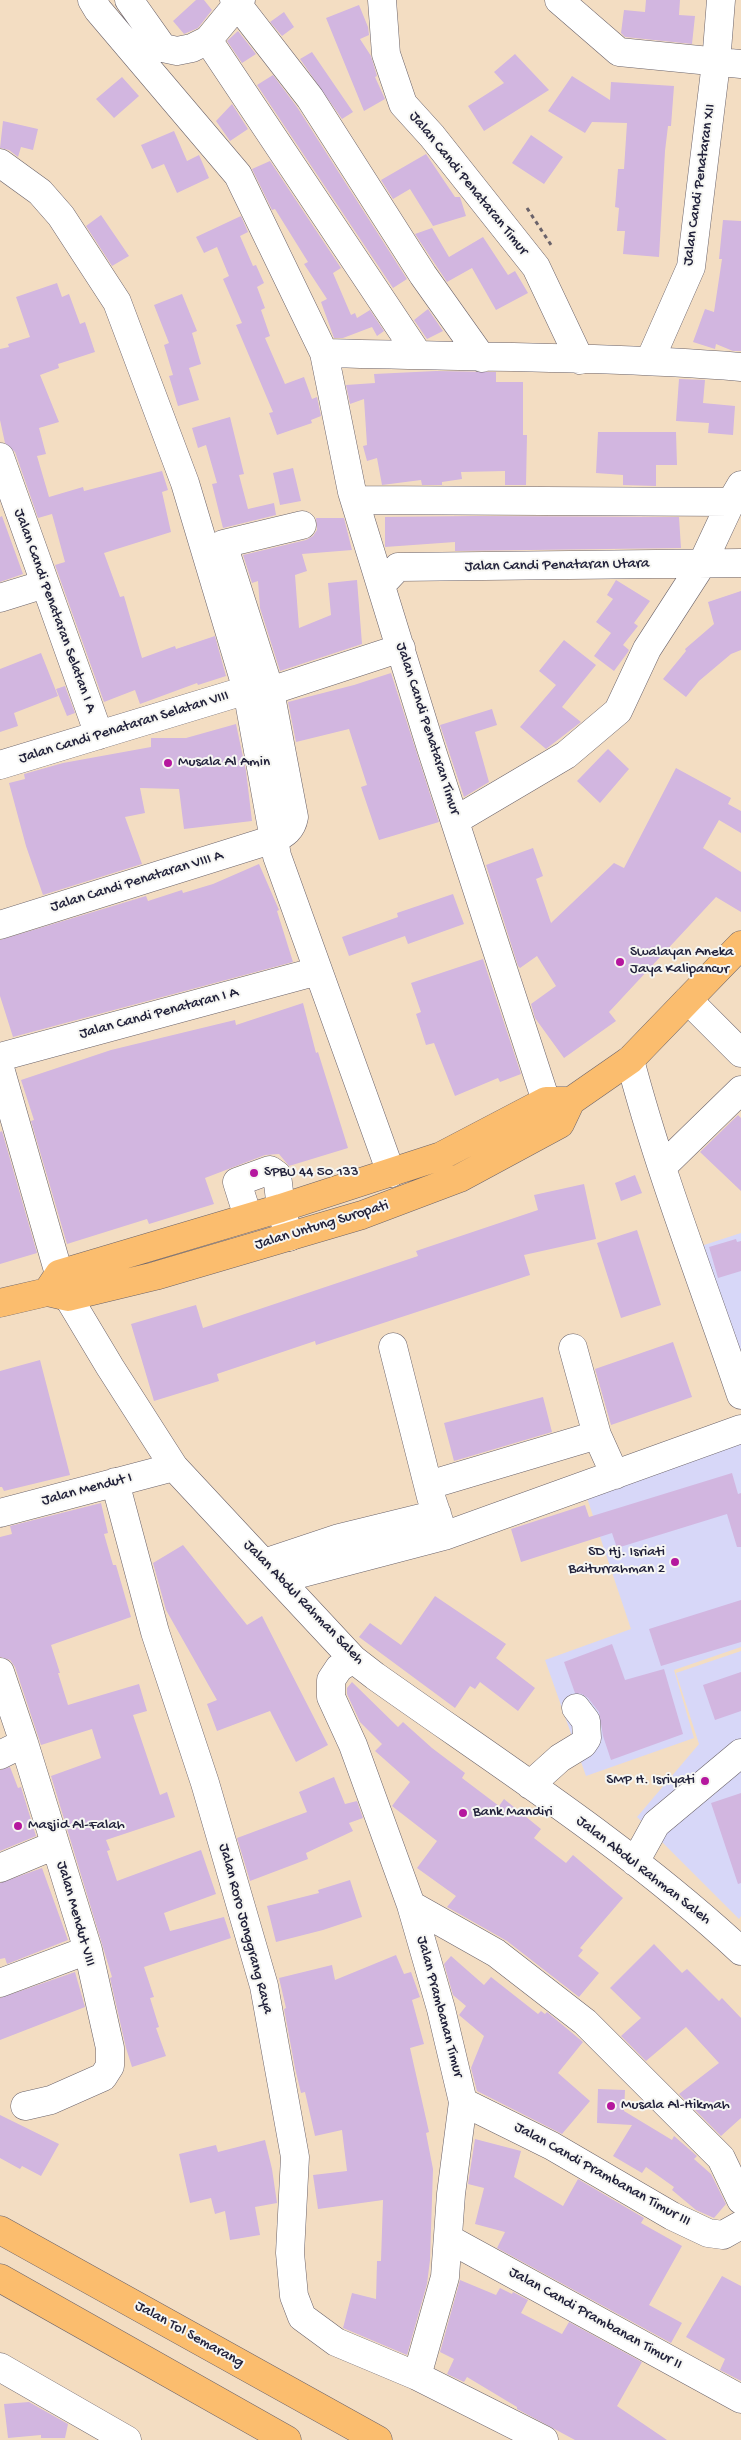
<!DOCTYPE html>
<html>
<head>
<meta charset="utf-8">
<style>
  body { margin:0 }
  canvas { display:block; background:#f3ddc2 }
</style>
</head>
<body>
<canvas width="741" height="2440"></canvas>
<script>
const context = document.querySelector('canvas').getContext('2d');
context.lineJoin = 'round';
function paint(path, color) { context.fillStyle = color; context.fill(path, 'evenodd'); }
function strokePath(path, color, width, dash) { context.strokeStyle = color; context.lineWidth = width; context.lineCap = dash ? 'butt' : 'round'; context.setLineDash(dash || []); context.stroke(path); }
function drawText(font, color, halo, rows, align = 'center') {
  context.font = font + ' "Gochi Hand",sans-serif'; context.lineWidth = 4; context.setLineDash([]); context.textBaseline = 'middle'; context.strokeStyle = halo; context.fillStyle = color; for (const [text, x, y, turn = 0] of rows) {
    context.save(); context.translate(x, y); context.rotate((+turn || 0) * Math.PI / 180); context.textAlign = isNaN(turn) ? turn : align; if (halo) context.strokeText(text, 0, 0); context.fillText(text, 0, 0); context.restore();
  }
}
paint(new Path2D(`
  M741,1233V1359L701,1246Z
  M741,1443V1647L674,1670L694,1738L586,1776L545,1660L631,1629L586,1495Z
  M741,1651V1916L739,1919L637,1817L699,1744L676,1673Z`), '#d7d7f8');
paint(new Path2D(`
  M196,0H204L212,10L198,28L184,34L173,21Z
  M646,0H680L679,15L695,16L692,44L625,37L621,33L624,10L645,12Z
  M359,5L368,27L369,35L360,39L371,56L377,76L375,77L385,99L364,111L326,18Z
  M284,12L294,27L282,36L270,22Z
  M238,31L256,54L242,63L227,41Z
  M312,52L353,112L342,119L300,59Z
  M515,54L549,90L484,131L468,106L504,83L494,72Z
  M273,75L297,107L407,279L393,288L257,85Z
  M572,76L610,100L611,82L674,86L671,126H668L665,151L659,257L623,254L625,231H617L619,208L615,207L618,169H624L627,123L592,122L585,133L548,111Z
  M122,77L139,96L114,118L96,99Z
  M232,104L248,129L230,141L216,121Z
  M3,121L38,129L33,150L21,147L18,157L9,150L0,148Z
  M174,131L187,161L199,155L209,178L177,193L164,164L152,169L141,145Z
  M531,135L563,157L544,184L512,163Z
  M426,154L455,197H460L466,216L433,226L410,189L393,199L381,180Z
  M270,161L341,268L333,273L351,315L355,313L357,318L370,310L384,331L377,336L372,327L343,338H334L321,302L327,299L304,264L308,262L275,209L272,210L252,169Z
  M101,215L129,256L112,266L86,226Z
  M241,216L248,232L240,236L253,266L256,265L264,283L257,287L265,308L261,310L270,336L265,338L285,384L304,377L312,399L317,397L321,416L311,420L312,423L277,435L269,413L273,412L236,325L242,323L223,279L229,276L217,247L204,253L196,237Z
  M723,220L741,221V351H733L716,344L715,349L693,342L705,309L714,312L722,259H719Z
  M432,228L449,257L483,237L508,275L515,271L528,293L496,310L472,268L447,282L415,234Z
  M57,283L62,297L69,294L80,324L85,322L95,352L58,364L59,368L40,375L59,422L39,428L46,454L37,456L49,497L83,487L84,491L162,471L168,490L162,492L171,532L104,553L120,597L124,596L142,658L175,646L176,649L215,636L226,676L198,685L197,683L140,704L135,690L104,702L55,565L65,562L52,514L38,518L15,452L5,443L0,420V349L9,347L8,344L30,337L16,297Z
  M182,294L197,331L192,333L201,364L189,368L199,400L178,406L169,376L173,375L164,345L169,343L154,305Z
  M428,309L443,331L427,339L414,320Z
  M436,371L496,372V382H523V435H527L526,485H505V471L461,472L462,479L442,482V485H422L421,480L382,485L377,458L367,461L363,446L367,445L364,399L350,404L346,385L375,383L374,374Z
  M679,379L705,380L703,403L735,406L733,435L708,433L709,423L676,421Z
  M230,417L244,474L239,475L248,509L274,503L276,515L223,528L212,484L217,483L206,445L198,448L192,428Z
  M598,432H676L677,465H656V486L623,485V475L596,473Z
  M293,468L301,501L280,505L273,473Z
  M2,516L23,574L0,582V517Z
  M475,516L679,517L681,548L455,551V542L385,547V517Z
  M316,518H344L352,550L302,554L307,571L295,575L299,628L331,615L328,583L357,580L362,644L280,671L260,608L258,581L252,583L243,555L306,540L313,536L317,530Z
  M616,580L650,601L634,623L638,626L623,645L629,650L628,652L614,671L594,656L611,633L596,622L613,599L607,595Z
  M741,591V650L731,654L699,681L686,697L663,679L686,651L685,649L714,624L708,602Z
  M564,640L596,665L562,707L581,722L546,749L520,727L556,685L539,671Z
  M41,653L58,696L14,713L18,726L0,732V669Z
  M391,673L439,822L379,840L361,787L367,785L349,729L296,742L288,702L354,685Z
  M65,686L75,713L67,716L56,689Z
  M492,709L497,725L475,732L489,782L464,797L440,725Z
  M236,724L246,771L252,821L184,829L179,789L140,788L145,813L125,817L142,864L43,895L26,846L9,783L25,779L24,774L63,763L151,747V738H186Z
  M608,749L629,769L600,803L577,781Z
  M676,768L731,798L728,804L741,811V833L719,820L703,848L741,872V912L716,897L609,1012L616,1021L564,1058L535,1018L531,1004L556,986L537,956L520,968L518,966L486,865L533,848L543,876L536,879L551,923L614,863L624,868Z
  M259,864L279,910L277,911L293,962L13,1037L0,996V940L146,896L148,901L182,890L183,893L213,884Z
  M453,894L464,924L408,944L405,936L349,956L342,937L398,917L397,913Z
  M483,959L521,1074L500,1082L498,1078L455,1096L434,1043L426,1045L416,1014L421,1012L411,983Z
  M303,1003L316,1053L318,1052L348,1148L289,1166L279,1154L265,1155L205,1178L214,1204L149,1224L147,1219L67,1244L31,1121L34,1120L21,1080L111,1050L235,1020L236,1025Z
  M738,1115L741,1118V1191L700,1152Z
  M2,1131L37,1253L0,1264V1132Z
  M635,1175L642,1193L621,1201L615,1183Z
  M584,1184L596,1239L524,1255L530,1275L316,1345L315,1341L217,1374L219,1381L154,1401L131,1324L196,1305L203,1328L418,1256L416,1251L538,1210L534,1195Z
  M637,1230L661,1305L621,1318L597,1243Z
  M736,1239L737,1242L741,1241V1271L718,1278L709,1247Z
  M673,1342L692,1397L611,1425L595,1369Z
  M40,1360L70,1475L4,1491L2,1487H0V1371Z
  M543,1397L552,1432L454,1461L444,1423Z
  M732,1473L738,1494L741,1493V1547H737L727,1514L617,1548L612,1533L521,1562L511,1529L585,1505L589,1517Z
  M101,1503L108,1533L104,1534L113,1565H116L131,1617L51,1645L60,1673H58L68,1705L139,1684L147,1711L133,1715L160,1795L167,1792L175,1817L106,1840L110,1850L107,1851L117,1881L201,1850L216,1894L164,1913L170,1931L224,1917L231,1938L144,1967L154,1997L150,1998L159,2027L156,2028L166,2056L132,2067L126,2048L110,1978L112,1977L51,1776L101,1758L92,1729L41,1745L15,1667L10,1660L0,1657V1537L12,1534L10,1526Z
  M183,1545L247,1625L262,1616L328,1745L296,1762L270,1711L217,1731L207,1704L217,1700L166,1610L153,1563Z
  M435,1596L506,1644L496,1658L535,1688L518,1711L480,1682L475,1689L470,1686L455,1708L359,1637L370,1623L401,1645Z
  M741,1600V1642L661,1666L649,1629Z
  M612,1644L625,1680L664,1669L683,1734L611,1760L603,1736L599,1712L588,1698L582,1694L575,1693L564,1662Z
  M741,1672V1711L715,1720L703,1685Z
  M352,1682L398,1727L403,1722L432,1748L465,1773L462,1778L499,1806L504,1799L541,1829L534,1838L566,1863L573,1855L623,1898L580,1948L583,1950L578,1956L599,1973L579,1997L507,1941L447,1907L456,1896L417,1868L437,1841L392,1806L410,1782L375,1751L382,1744L360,1722L347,1694V1688Z
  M10,1767L18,1788L21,1787L36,1836L0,1851V1770Z
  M334,1777L345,1804L357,1801L363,1818L349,1823L353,1831L306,1853L308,1859L250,1881L237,1838L307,1812L299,1792Z
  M741,1793V1883L738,1884L711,1803Z
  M42,1868L68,1940L7,1964L5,1958L0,1959V1883Z
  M350,1880L362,1917L323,1930L276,1942L267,1906L319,1893L318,1890Z
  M654,1944L682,1973L687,1969L719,2001L722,1998L741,2018V2118L721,2136L679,2094L719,2063L686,2027L646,2061L621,2036L641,2018L610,1988Z
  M396,1955L404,1974L411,1972L420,1997L412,2000L424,2044L410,2048L429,2132L426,2133L433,2169L430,2260L427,2284L407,2355L343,2328L352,2293L376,2299L377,2261H381L383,2200L318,2209L313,2175L347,2171L342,2130L315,2136L305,2092L301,2093L295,2068L284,2009L286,2008L279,1978L332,1965L335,1980Z
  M451,1956L484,1985L491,1977L538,2014L541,2011L545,2014L547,2012L583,2042L558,2073L590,2101L562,2134L477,2091L471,2068L484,2036L459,2015L466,2006L453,1995L444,1964Z
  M75,1972L85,2007L0,2040V1998Z
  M598,2089L625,2090L624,2111L672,2140L674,2136L697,2156L694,2159L711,2174L726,2204L714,2218L696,2210L672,2190L674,2187L646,2167L642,2173L613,2156L632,2125L597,2123Z
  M0,2115L59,2144L41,2176L22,2166L20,2169L0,2158Z
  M475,2139L521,2151L514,2177L563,2206L578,2179L644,2218L641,2223L682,2246L649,2305L682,2323L671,2343L497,2248L505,2232L475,2224L484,2188L468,2184Z
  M265,2140L272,2169L277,2203L255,2207L260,2235L230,2240L225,2211L215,2214L211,2198L190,2203L179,2154L216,2145L218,2152Z
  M722,2276L741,2286V2381L720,2370L725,2359L686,2337Z
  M460,2280L496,2295L500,2288L512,2294L513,2292L528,2300L521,2313L562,2334L569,2322L642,2362L617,2406L667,2440H575L517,2409V2407L467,2377L464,2382L447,2374L454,2359L440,2352Z
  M29,2402L68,2424L65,2438H41V2435L8,2438L4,2404Z`), '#d2b6e0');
const minor = new Path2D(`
  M92,0L98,10L238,175L324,353L352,492L430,745L546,1101
  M129,0L163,48L177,51L192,48L208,40L241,0
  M234,0L310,98L423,275L482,358
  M382,0L386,54L403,104L432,136L536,267L580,360
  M559,0L619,52L741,64
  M208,40L417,353
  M0,163L40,192L61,216L117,302L185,483L247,690L277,856L391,1173
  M324,353C463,357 602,356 741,367
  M650,360L691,267L716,63L721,0
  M0,457L99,735
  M355,500L731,502
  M381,585L398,567L741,563
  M0,598L45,584
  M270,691L223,544L302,525
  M0,765L247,690
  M456,820L566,755L618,711L647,649L702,564L731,502L741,485
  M0,925L274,839C285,834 292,829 294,817L270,691L401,648
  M688,1000L741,1053
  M0,1057L318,971
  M630,1060C660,1174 703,1283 741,1395
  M0,1068L59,1274L68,1297L110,1367L174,1467L353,1659L375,1676C499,1764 629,1847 741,1951
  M663,1166L741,1090
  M248,1217L237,1182L270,1170L277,1175L281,1208L289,1237
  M393,1347L431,1497L444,1536
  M573,1348L597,1435L615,1475
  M115,1482L155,1632L205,1783L264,1986L295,2157L290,2253L294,2296L302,2317L336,2342L417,2376L544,2440
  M429,1485L597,1435
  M0,1513L174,1467
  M264,1563L339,1538L437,1514
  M280,1579L444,1536L741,1429
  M353,1659L339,1668L331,1680V1697L353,1745L411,1905L441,2009L463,2102L451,2194L445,2277L417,2376
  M0,1672L24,1743L88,1950L110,2048V2066L103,2077L51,2100L25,2106
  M0,1755L24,1743
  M530,1785L560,1758L583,1744L587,1738L586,1721L576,1708
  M635,1862L656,1824L741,1753
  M0,1868L55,1845
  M411,1905L496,1953L585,2022L721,2158L741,2200
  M0,1983L88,1950
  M463,2102L552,2146L672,2216L708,2233L723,2235L741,2225
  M449,2239L741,2399
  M0,2367L127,2440`);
const major = new Path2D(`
  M47,1292L59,1274L281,1208L441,1156L546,1101H571L630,1060L741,945
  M0,1303L47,1292L68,1297L155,1276L362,1215L460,1178L560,1124L571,1101`);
const highway = new Path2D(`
  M0,2230L378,2440
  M0,2278L287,2440`);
strokePath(minor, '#6b636a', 29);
strokePath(major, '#6b636a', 29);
strokePath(highway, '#6b636a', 29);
strokePath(new Path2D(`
  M527,208L553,248`), '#6b636a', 3, [4, 4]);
strokePath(minor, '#fff', 28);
strokePath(major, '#fbbd6e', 28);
strokePath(highway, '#fbbd6e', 28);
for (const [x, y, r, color] of [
  [168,763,5,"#b5179e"],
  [620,962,5,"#b5179e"],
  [254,1173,5,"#b5179e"],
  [675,1562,5,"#b5179e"],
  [705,1781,5,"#b5179e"],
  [463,1813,5,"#b5179e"],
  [18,1826,5,"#b5179e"],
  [611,2106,5,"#b5179e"]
]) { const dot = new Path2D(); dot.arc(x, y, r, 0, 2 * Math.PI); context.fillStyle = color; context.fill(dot); strokePath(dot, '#f6f6f2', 2); }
drawText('15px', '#22223b', '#f6f6f2', [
  ["Jalan Candi Penataran Timur",468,184,51],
  ["Jalan Candi Penataran XII",700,185,-82],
  ["Jalan Candi Penataran Utara",557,566,-1],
  ["Jalan Candi Penataran Selatan I A",54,611,70],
  ["Jalan Candi Penataran Selatan VIII",124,728,-17],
  ["Jalan Candi Penataran Timur",427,729,72],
  ["Jalan Candi Penataran VIII A",137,882,-17],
  ["Jalan Candi Penataran I A",159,1014,-15],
  ["Jalan Untung Suropati",322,1226,-17],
  ["Jalan Mendut I",87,1490,-15],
  ["Jalan Abdul Rahman Saleh",303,1603,46],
  ["Jalan Abdul Rahman Saleh",643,1871,38],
  ["Jalan Mendut VIII",75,1914,74],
  ["Jalan Roro Jonggrang Raya",245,1929,75],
  ["Jalan Prambanan Timur",439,2007,75],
  ["Jalan Candi Prambanan Timur III",602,2175,29],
  ["Jalan Candi Prambanan Timur II",595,2319,29],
  ["Jalan Tol Semarang",189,2335,29]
]);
drawText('15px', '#22223b', '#f6f6f2', [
  ["Musala Al Amin",178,763],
  ["Swalayan Aneka",630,953],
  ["Jaya Kalipancur",630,970],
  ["SPBU 44 50 133",264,1173],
  ["SD Hj. Isriati",665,1553,"right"],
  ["Baiturrahman 2",665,1570,"right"],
  ["SMP H. Isriyati",695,1781,"right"],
  ["Bank Mandiri",473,1813],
  ["Masjid Al-Falah",28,1826],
  ["Musala Al-Hikmah",621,2106]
], 'left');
</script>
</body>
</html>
